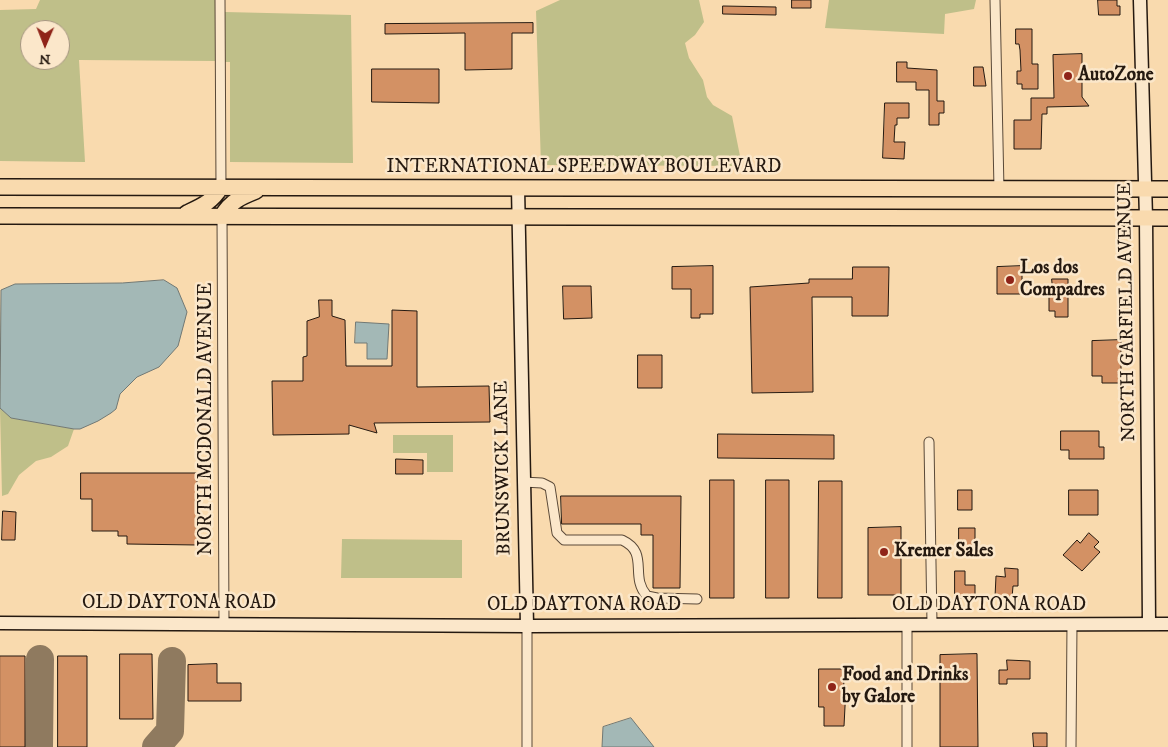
<!DOCTYPE html>
<html>
<head>
<meta charset="utf-8">
<style>
  body { margin:0 }
  #map { position:relative; width:1168px; height:747px; overflow:hidden; background:#f9daae; font-family:"IM FELL DW Pica",serif }
  canvas { display:block }
  .north { position:absolute; left:20px; top:20px; width:50px; height:50px; box-sizing:border-box; background:#fbe7ca; border:1px solid #a59580; border-radius:50%; rotate:181deg; font-size:14px; font-weight:700; line-height:20px; text-align:center; color:#251910 }
  .north::after { content:''; display:block; margin:auto; width:18px; height:22px; background:#8f2418; clip-path:polygon(50% 0,100% 100%,50% 72%,0 100%) }
</style>
</head>
<body>
<div id="map">
<canvas width="1168" height="747"></canvas>
<div class="north">N</div>
</div>
<script>
const context = document.querySelector('canvas').getContext('2d');
context.lineJoin = 'round';
function paint(path, color) { context.fillStyle = color; context.fill(path, 'evenodd'); }
function strokePath(path, color, width, dash) { context.strokeStyle = color; context.lineWidth = width; context.lineCap = dash ? 'butt' : 'round'; context.setLineDash(dash || []); context.stroke(path); }
function drawText(font, color, halo, rows, align = 'center') {
  context.font = font + ' "IM FELL DW Pica",serif'; context.lineWidth = 5; context.setLineDash([]); context.textBaseline = 'middle'; context.strokeStyle = halo; context.fillStyle = color; for (const [text, x, y, turn = 0] of rows) {
    context.save(); context.translate(x, y); context.rotate((+turn || 0) * Math.PI / 180); context.textAlign = isNaN(turn) ? turn : align; if (halo) context.strokeText(text, 0, 0); context.fillText(text, 0, 0); context.restore();
  }
}
paint(new Path2D(`
  M40,0H215V61L79,60L85,162L0,161V10L36,9ZM30,30H60V60H30Z
  M560,0H699L704,22L695,35L685,43L689,58L703,80L707,97L713,105L732,116L742,166L541,165L536,11Z
  M829,0H976L974,9L945,14L944,34L825,28Z
  M225,12L351,15L353,163L230,162V62H225Z
  M0,408L11,418L74,429L68,446L51,457L36,461L19,475L8,494L2,496Z
  M393,435H453V472H427V453H393Z
  M342,539L462,540V578H341Z`), '#bfbf89');
const water = new Path2D(`
  M164,280L177,288L187,312L178,346L159,367L137,377L120,394L116,409L111,413L98,421L80,429H74L11,418L0,408L1,290L15,284L122,283Z
  M356,322L389,324L387,359H367V343H355Z
  M631,718L654,747H602L603,727Z`);
paint(water, '#a3b8b6');
strokePath(water, '#717874', 1);
strokePath(new Path2D(`
  M39,747L40,659
  M156,747L170,731L172,661`), '#8f7a5f', 28);
const building = new Path2D(`
  M792,0H811V8H792Z
  M1098,0H1117V6H1120V15H1099Z
  M723,6L776,7V15L723,14Z
  M533,23V33H512V69L465,70V33L385,34V24Z
  M1016,29H1032V64H1038V89H1022V84H1017V71H1021L1020,50L1019,44H1016Z
  M1082,54V97L1089,106L1047,107V114H1042L1041,149H1014V120H1031V98H1054L1053,55Z
  M897,62H907V68L937,70V101H944V113H939V125H929V90H916V82H897Z
  M974,67H983L986,86H974Z
  M372,69H439V103L372,102Z
  M885,103H909V118H897V125H895L894,142H905L904,159L883,158Z
  M713,266V314H700V318H691V289H672V267Z
  M1022,266V294H997V267Z
  M853,267H889L888,316H852V297H812L813,392L752,393L750,287L809,283V279H852Z
  M1052,279H1068V317H1055V311H1049V287H1052Z
  M563,286H591L592,318L564,319Z
  M319,300H332V316L345,320L346,366H392V310L417,311V387L489,386L490,422L374,423L377,433L349,425V434L273,435L272,381H303V357L307,356V321L319,317Z
  M1121,340V383H1102V376H1092V341Z
  M638,355H662V388H638Z
  M1061,431H1099V447H1104V459H1069V450H1061Z
  M718,434L834,435V459L718,458Z
  M396,459L423,460V474H396Z
  M81,473H197V545L127,544V536H118V531H92V499H81Z
  M710,480H734V598H710Z
  M766,480H789V598H766Z
  M819,481H842V598H818Z
  M958,490H972V510H958Z
  M1069,490H1098V515H1069Z
  M561,496H681L680,588H653V535H641V524H562Z
  M3,511L16,512L15,540H2Z
  M901,527V595H868V528Z
  M959,528H975V556H959Z
  M1089,533L1099,542L1094,547L1100,552L1082,571L1063,555L1077,540L1080,543Z
  M1005,568L1018,569V586H1013L1012,598L995,597L996,576L1005,577Z
  M955,571H965V585H975V598H955Z
  M120,654H152L153,719H120Z
  M977,654L978,747H940V655Z
  M0,656H25V747H0Z
  M58,656H87V747H58Z
  M1007,660L1030,661V679H1007V684H999V670H1007Z
  M217,664V683H241V701H188V665Z
  M819,669H843L844,687H846L844,726H824V707H819Z
  M1033,733H1047V747H1034Z`);
paint(building, '#d39164');
strokePath(building, '#251910', 1);
const street = new Path2D(`
  M220,0L221,187
  M995,0L999,189
  M222,216L224,623
  M929,442L932,624
  M523,482L542,483L550,487L557,533L564,540H622C650,553 629,576 647,596L657,598L697,599
  M527,626V747
  M907,747V624
  M1071,747L1072,624`);
const secondary = new Path2D(`
  M1140,0L1146,218L1149,624
  M518,188L527,626
  M0,623L527,626L1168,624`);
const primary = new Path2D(`
  M0,187L1168,189
  M187,213C202,206 212,202 221,187
  M0,216L1168,218
  M222,216C231,201 241,197 256,191`);
strokePath(street, '#5a4938', 11);
strokePath(secondary, '#251910', 15);
strokePath(primary, '#251910', 18);
strokePath(street, '#fbe7ca', 9);
strokePath(secondary, '#fbe7ca', 12);
strokePath(primary, '#f9daae', 15);
for (const [x, y, r, color] of [
  [1068,76,5,"#8f2418"],
  [1010,280,5,"#8f2418"],
  [884,552,5,"#8f2418"],
  [832,687,5,"#8f2418"]
]) { const dot = new Path2D(); dot.arc(x, y, r, 0, 2 * Math.PI); context.fillStyle = color; context.fill(dot); strokePath(dot, '#fbe7ca', 2); }
drawText('bold 19px', '#251910', '#fbe7ca', [
  ["AutoZone",1078,76],
  ["Los dos",1020,269],
  ["Compadres",1020,291],
  ["Kremer Sales",894,552],
  ["Food and Drinks",842,676],
  ["by Galore",842,698]
], 'left');
drawText('19px', '#251910', '#fbe7ca', [
  ["INTERNATIONAL SPEEDWAY BOULEVARD",584,168],
  ["NORTH GARFIELD AVENUE",1128,312,-91],
  ["NORTH MCDONALD AVENUE",207,419,-90],
  ["BRUNSWICK LANE",504,468,-91],
  ["OLD DAYTONA ROAD",179,604],
  ["OLD DAYTONA ROAD",584,606],
  ["OLD DAYTONA ROAD",989,606]
]);
</script>
</body>
</html>
